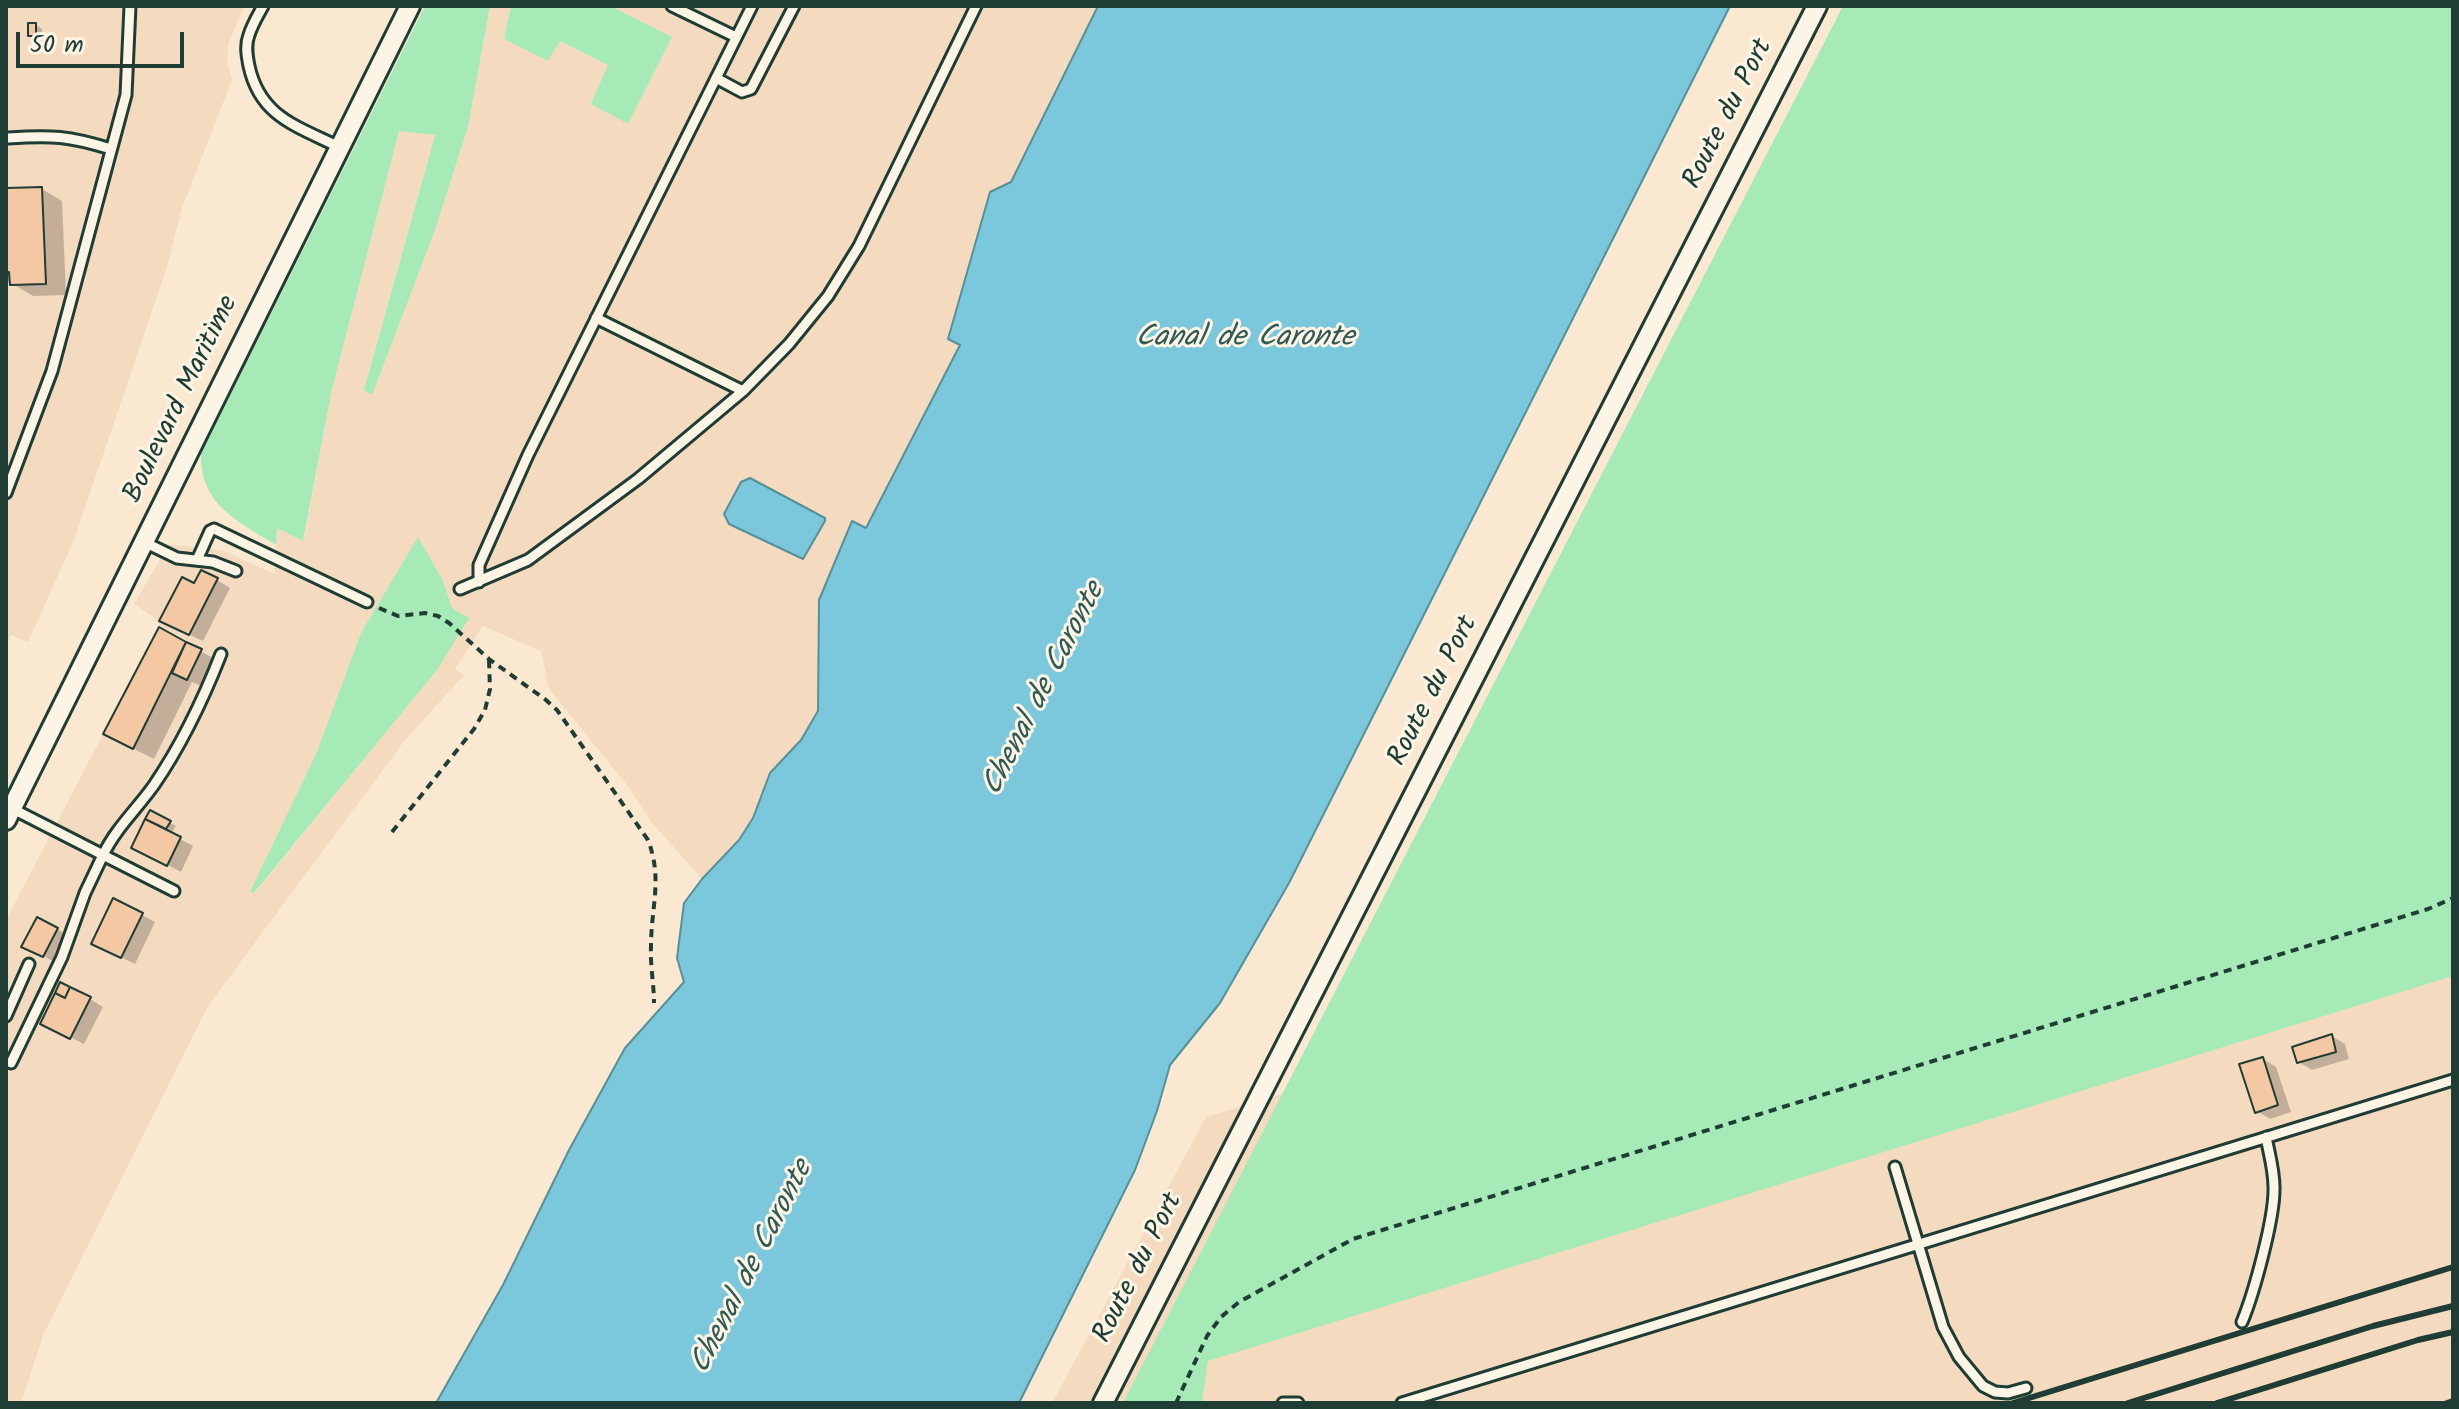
<!DOCTYPE html>
<html>
<head>
<meta charset="utf-8">
<style>
  body { margin:0 }
  #map { position:relative; width:2459px; height:1409px; overflow:hidden; background:#fae8d1; font-family:Kalam,sans-serif }
  canvas { display:block }
  .frame { position:absolute; inset:0; border:8px solid #1f3d34; pointer-events:none }
  .scale { position:absolute; left:16px; top:32px; width:168px; height:36px; box-sizing:border-box; border:4px solid #1f3d34; border-top:0; padding-left:10px; font-size:24px; line-height:28px; white-space:nowrap; color:#1f3d34; -webkit-text-stroke:6px #fcf5e5; paint-order:stroke }
</style>
</head>
<body>
<div id="map">
<canvas width="2459" height="1409"></canvas>
<div class="frame"></div>
<div class="scale">50 m</div>
</div>
<script>
const context = document.querySelector('canvas').getContext('2d');
context.lineJoin = 'round';
function paint(path, color) { context.fillStyle = color; context.fill(path, 'evenodd'); }
function strokePath(path, color, width, dash) { context.strokeStyle = color; context.lineWidth = width; context.lineCap = dash ? 'butt' : 'round'; context.setLineDash(dash || []); context.stroke(path); }
function drawText(font, color, halo, rows, align = 'center') {
  context.font = font + ' Kalam,sans-serif'; context.lineWidth = 6; context.setLineDash([]); context.textBaseline = 'middle'; context.strokeStyle = halo; context.fillStyle = color; for (const [text, x, y, turn = 0] of rows) {
    context.save(); context.translate(x, y); context.rotate((+turn || 0) * Math.PI / 180); context.textAlign = isNaN(turn) ? turn : align; if (halo) context.strokeText(text, 0, 0); context.fillText(text, 0, 0); context.restore();
  }
}
paint(new Path2D(`
  M6,6H244L228,45L227,60L232,80L182,208L167,267L74,540L28,642L11,635L6,644Z
  M490,6H511L504,39L548,61L559,41L609,65L671,37L610,6H1098L1011,182L948,339L960,344L866,529L852,522L819,600L818,711L801,740L770,773L753,818L739,840L702,879L652,823L628,786L549,689L541,651L483,626L455,669L464,675L405,740L208,1006L44,1333L21,1403H6V920L159,627V621L134,604L169,544L222,550L274,574L277,528L304,540L332,389L399,131L435,134L364,389L372,394L434,233L468,127ZM443,581L452,608L437,670L255,893L251,892L316,754L361,633Z
  M2453,735V1403H1052L1206,1117Z`), '#f4dbc0');
paint(new Path2D(`
  M425,6H490L468,127L434,233L372,395L364,390L435,135L399,131L332,389L303,541L277,528L276,545C238,521 200,505 201,454Z
  M511,6H610L672,37L628,124L591,104L608,65L560,41L548,61L504,39Z
  M1843,6H2453V976L1208,1361L1202,1403H1123Z
  M418,537L443,581L452,608L469,618L437,670L254,893L250,892L316,754L361,633Z`), '#a5eab7');
const water = new Path2D(`
  M1098,6H1730L1289,883L1220,1003L1170,1065L1157,1111L1135,1170L1019,1403H436L503,1285L569,1150L625,1048L684,982L677,958L684,903L702,879L739,840L753,818L770,773L801,740L818,711L819,600L852,521L866,528L960,345L948,339L990,192L1011,182Z
  M750,478L825,518V521L803,559L729,524L724,514L741,482Z`);
paint(water, '#7bc7db');
strokePath(water, '#569098', 2);
paint(new Path2D(`
  M36,25L42,29V38L30,35Z
  M42,189L62,201L66,295L33,296L6,280V221H10Z
  M217,580L230,588L203,641L175,628L195,585Z
  M160,630L215,659L201,686L192,682L154,759L126,745Z
  M150,813L176,826L171,834L193,846L181,872L134,847Z
  M142,915L155,922L135,964L106,950Z
  M57,929L70,937L57,963L37,953Z
  M90,999L103,1007L84,1044L56,1030Z
  M2332,1036L2345,1044L2349,1059L2312,1070L2299,1062Z
  M2263,1059L2276,1067L2291,1112L2270,1119L2257,1111Z`), '#0003');
const building = new Path2D(`
  M28,23H36V36H28Z
  M42,187L46,284L10,285L9,272L6,273L7,188Z
  M201,570L218,578L189,635L159,621L182,577L194,583Z
  M159,627L186,642L133,749L103,734Z
  M186,642L202,649L187,680L172,673Z
  M150,810L171,821L166,829L145,819Z
  M145,819L181,837L167,866L131,848Z
  M113,898L143,913L121,958L91,944Z
  M37,917L58,928L43,957L21,947Z
  M60,982L70,987L65,998L55,993Z
  M70,987L91,997L70,1039L40,1024L55,993L65,998Z
  M2332,1034L2336,1052L2297,1063L2292,1047Z
  M2263,1057L2278,1105L2255,1113L2239,1064Z`);
paint(building, '#f4c8a3');
strokePath(building, '#1f3d34', 2);
const lane = new Path2D(`
  M263,6C258,15 252,25 249,35C245,45 247,56 249,66C260,117 297,126 339,147
  M672,6L736,37
  M716,78L742,92L751,89L794,6
  M8,138C52,135 69,136 111,149
  M596,318L743,391
  M6,493L52,371L126,95L130,6
  M144,542L177,558L213,562L236,571
  M197,560L210,531L214,529L367,602
  M479,582V565L528,455L752,6
  M460,589L528,560L638,479L743,391L789,344L828,296L859,246L976,6
  M11,808L103,855L85,893L62,957L11,1063
  M174,891L103,855C116,828 137,809 154,785C182,744 203,700 221,654
  M6,1016L29,964
  M1895,1167L1943,1327L1959,1357L1983,1386L1995,1392L2008,1393L2026,1388
  M2242,1322C2254,1293 2275,1217 2274,1187C2274,1170 2269,1153 2266,1137
  M1283,1403H1298
  M1402,1403L2453,1080`);
const street = new Path2D(`
  M6,820L410,6
  M1103,1403L1817,6`);
strokePath(lane, '#1f3d34', 15);
strokePath(street, '#1f3d34', 24);
strokePath(new Path2D(`
  M379,608L398,616L425,613L438,616L449,623L489,659L546,700L557,710L648,840C663,879 651,907 651,946C650,965 654,984 654,1003
  M392,832L474,729L485,710L490,689L489,659
  M1176,1403L1207,1336L1221,1317L1239,1302L1353,1239L2428,909L2453,898`), '#1f3d34', 4, [8, 6]);
strokePath(lane, '#fcf5e5', 9);
strokePath(street, '#fcf5e5', 18);
strokePath(new Path2D(`
  M2013,1403L2453,1267
  M2128,1403L2373,1326L2453,1306
  M2217,1403L2418,1340L2453,1332
  M2447,1403L2453,1401`), '#1f3d34', 6);
drawText('28px', '#1f3d34', '#fcf5e5', [
  ["Route du Port",1730,115,-63],
  ["Boulevard Maritime",183,400,-64],
  ["Route du Port",1435,692,-63],
  ["Route du Port",1140,1269,-63]
]);
drawText('italic 30px', '#315955', '#fcf5e5', [
  ["Canal de Caronte",1245,340],
  ["Chenal de Caronte",1046,690,-63],
  ["Chenal de Caronte",754,1268,-63]
]);
</script>
</body>
</html>
